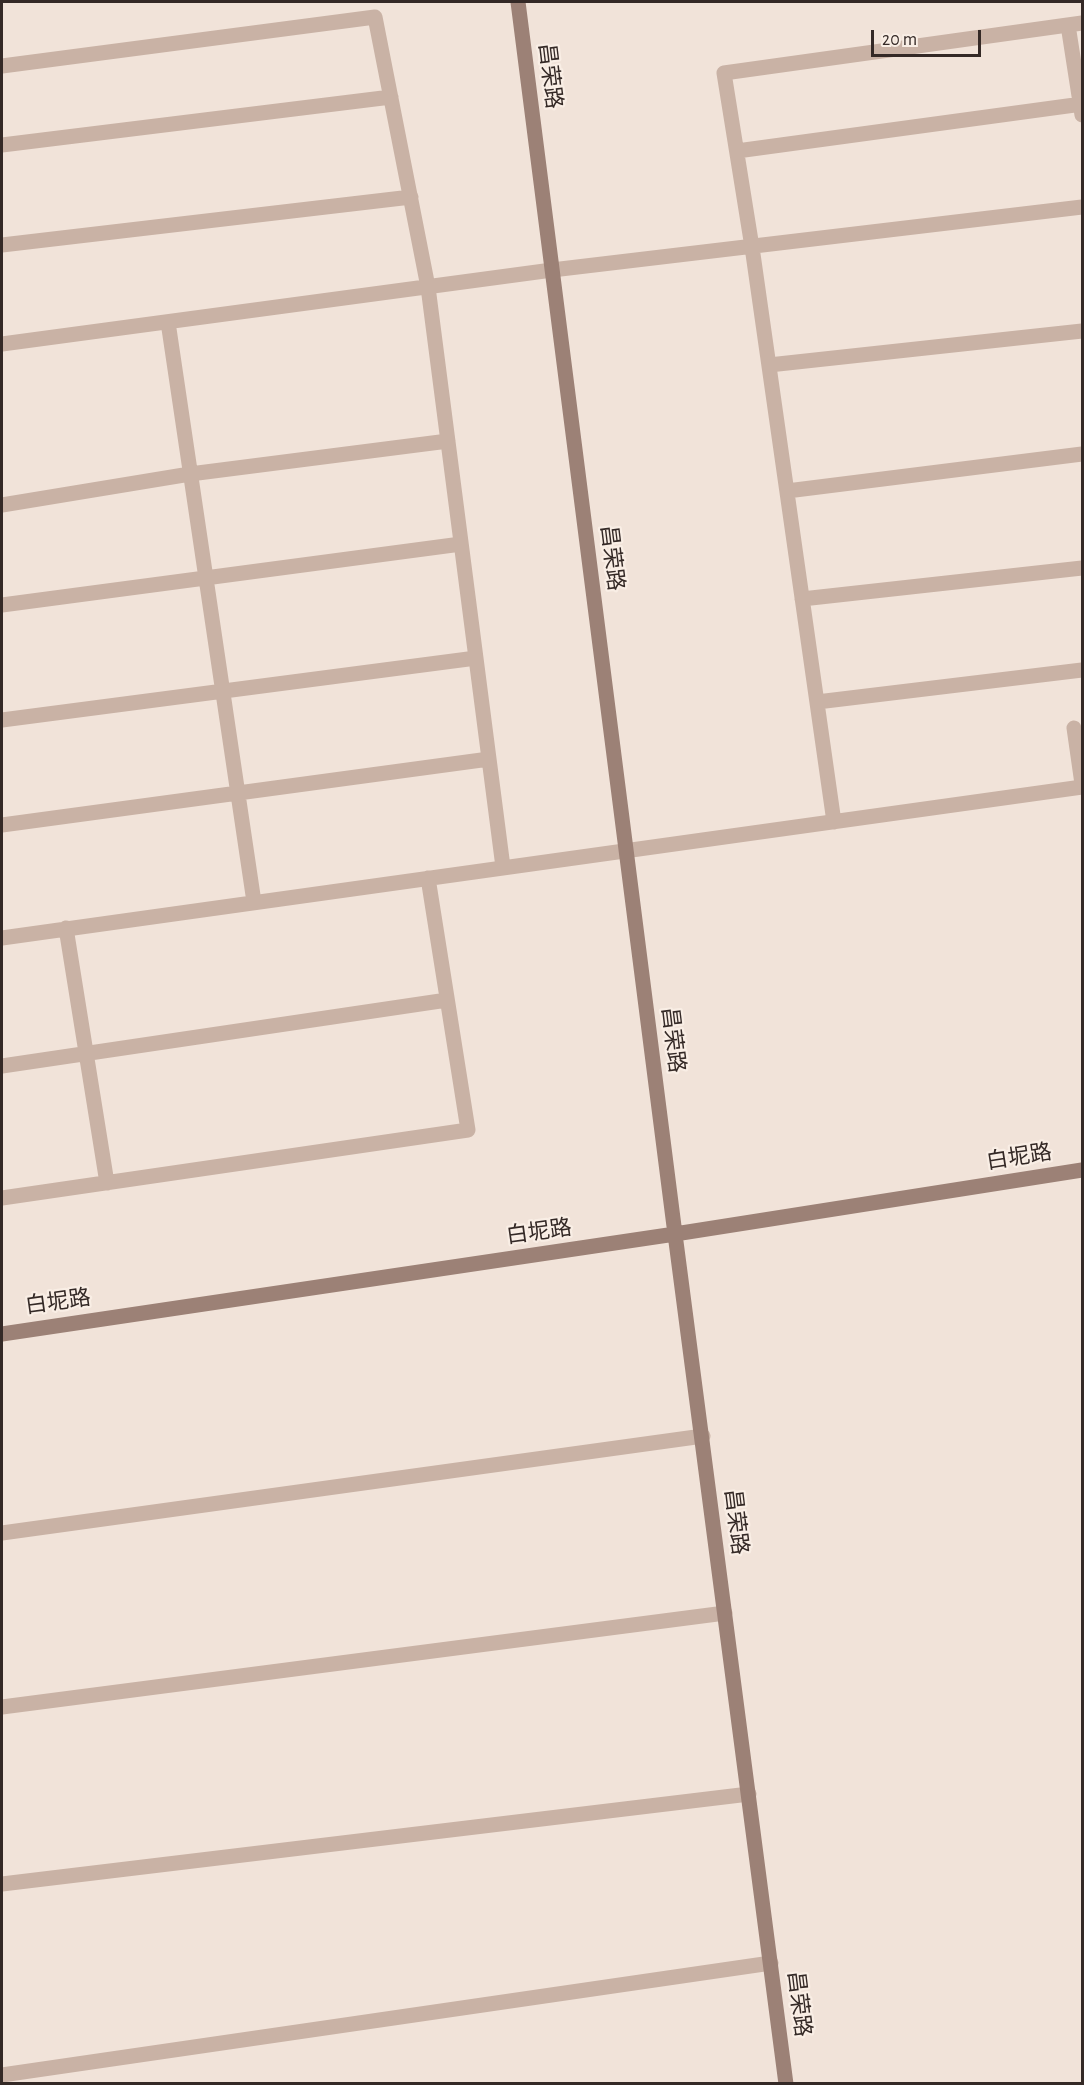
<!DOCTYPE html>
<html>
<head>
<meta charset="utf-8">
<style>
  body { margin:0 }
  #map { position:relative; width:1084px; height:2085px; overflow:hidden; background:#f1e3d9; font-family:"Alegreya Sans",sans-serif }
  canvas { display:block }
  .frame { position:absolute; inset:0; border:3px solid #342926; pointer-events:none }
  .scale { position:absolute; left:871px; top:30px; width:110px; height:27px; box-sizing:border-box; border:3px solid #342926; border-top:0; padding-left:8px; font-size:18px; line-height:21px; white-space:nowrap; color:#342926; -webkit-text-stroke:4px #f9eee5; paint-order:stroke }
</style>
</head>
<body>
<div id="map">
<canvas width="1084" height="2085"></canvas>
<div class="frame"></div>
<div class="scale">20 m</div>
</div>
<script>
const context = document.querySelector('canvas').getContext('2d');
context.lineJoin = 'round';
function strokePath(path, color, width, dash) { context.strokeStyle = color; context.lineWidth = width; context.lineCap = dash ? 'butt' : 'round'; context.setLineDash(dash || []); context.stroke(path); }
function drawText(font, color, halo, rows, align = 'center') {
  context.font = font + ' "Alegreya Sans","Noto Sans SC",sans-serif'; context.lineWidth = 4.5; context.setLineDash([]); context.textBaseline = 'middle'; context.strokeStyle = halo; context.fillStyle = color; for (const [text, x, y, turn = 0] of rows) {
    context.save(); context.translate(x, y); context.rotate((+turn || 0) * Math.PI / 180); context.textAlign = isNaN(turn) ? turn : align; if (halo) context.strokeText(text, 0, 0); context.fillText(text, 0, 0); context.restore();
  }
}
strokePath(new Path2D(`
  M1068,25L1082,115
  M2,66L375,17L428,287L503,867
  M2,145L391,97
  M737,151L1082,104
  M2,245L411,197
  M168,322L254,902
  M2,344L552,270L1082,207
  M769,365L1082,331
  M787,491L1082,454
  M2,505L190,474L448,441
  M802,599L1082,568
  M2,605L461,544
  M817,702L1082,670
  M2,720L476,658
  M1074,728L1082,784
  M834,822L752,247L724,73L1082,23
  M2,825L489,759
  M66,928L107,1183
  M2,938L1082,787
  M2,1066L447,1000
  M2,1198L468,1130L428,878
  M2,1533L703,1436
  M2,1707L725,1613
  M2,1884L749,1794
  M2,2075L771,1963`), '#c9b2a5', 15);
strokePath(new Path2D(`
  M518,2L675,1234L786,2084
  M2,1334L675,1234L1082,1170`), '#9c8176', 15);
drawText('22px', '#342926', '#f9eee5', [
  ["昌荣路",550,76,83],
  ["昌荣路",612,558,83],
  ["昌荣路",673,1040,83],
  ["白坭路",1019,1157,-9],
  ["白坭路",539,1232,-8],
  ["白坭路",58,1302,-8],
  ["昌荣路",736,1522,83],
  ["昌荣路",799,2004,83]
]);
</script>
</body>
</html>
